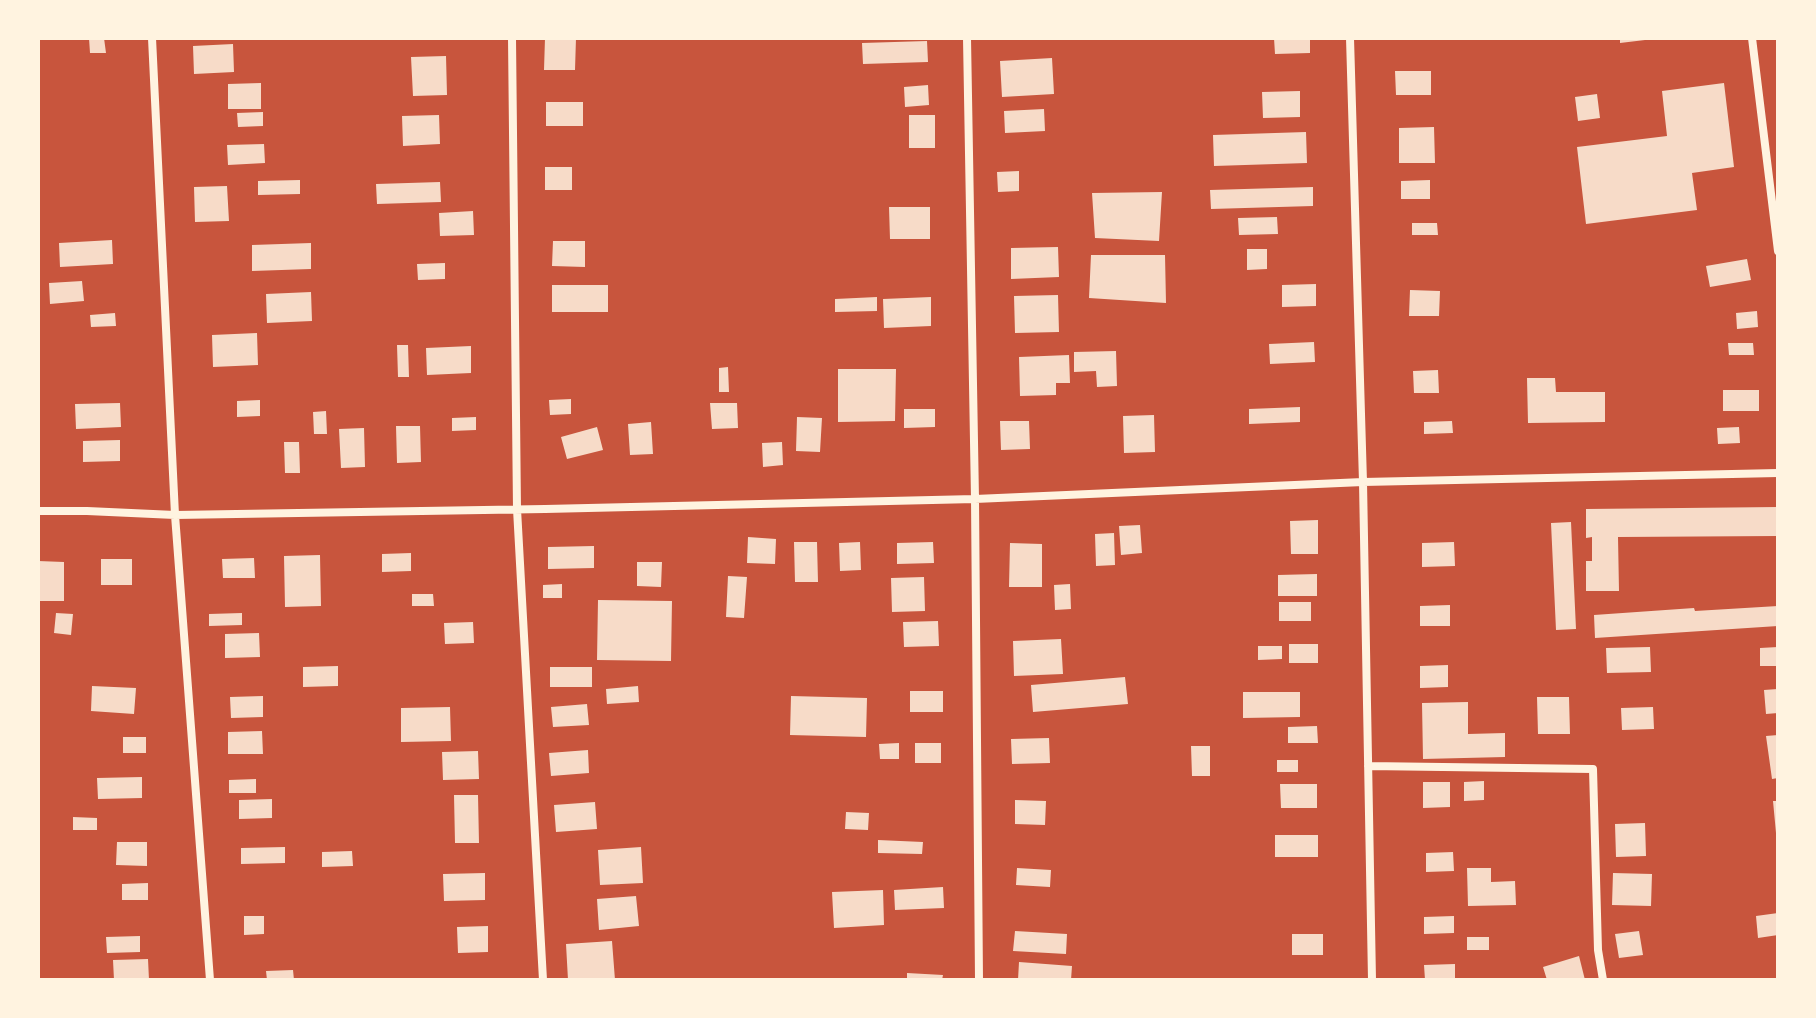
<!DOCTYPE html>
<html>
<head>
<meta charset="utf-8">
<style>
  body { margin:0 }
  #map { position:relative; width:1816px; height:1018px; overflow:hidden; background:#c8553d; font-family:Merriweather,serif }
  canvas { display:block }
  .frame { position:absolute; inset:0; border:40px solid #fff3e0; pointer-events:none }
</style>
</head>
<body>
<div id="map">
<canvas width="1816" height="1018"></canvas>
<div class="frame"></div>
</div>
<script>
const context = document.querySelector('canvas').getContext('2d');
context.lineJoin = 'round';
function paint(path, color) { context.fillStyle = color; context.fill(path, 'evenodd'); }
function strokePath(path, color, width, dash) { context.strokeStyle = color; context.lineWidth = width; context.lineCap = dash ? 'butt' : 'round'; context.setLineDash(dash || []); context.stroke(path); }
paint(new Path2D(`
  M89,38H104L106,53H90Z
  M545,38H576L575,70H544Z
  M1274,38H1310V53L1275,54Z
  M1620,38H1645V40L1620,43Z
  M927,41L928,62L863,64L862,43Z
  M233,44L234,72L194,74L193,46Z
  M446,56L447,95L413,96L411,57Z
  M1052,58L1054,94L1002,97L1000,61Z
  M1395,71H1431V95H1396Z
  M261,83V109H228V84Z
  M1724,83L1734,167L1692,173L1697,210L1586,224L1577,147L1667,136L1662,91Z
  M928,85L929,105L905,107L904,87Z
  M1300,91V117L1263,118L1262,92Z
  M1597,94L1600,118L1578,121L1575,97Z
  M546,102H583V126H546Z
  M1044,109L1045,131L1005,133L1004,111Z
  M263,112V126L238,127L237,113Z
  M439,115L440,144L403,146L402,116Z
  M909,115H935V148H909Z
  M1434,127L1435,163H1399V128Z
  M1306,132L1307,163L1214,166L1213,135Z
  M264,144L265,163L228,165L227,145Z
  M545,167H572V190H545Z
  M1019,171V191L998,192L997,172Z
  M300,180V194L258,195V181Z
  M1430,180V199H1401V181Z
  M440,182L441,202L377,204L376,184Z
  M227,186L229,221L195,222L194,187Z
  M1313,187V206L1211,209L1210,190Z
  M1162,192L1159,241L1095,238L1092,193Z
  M889,207H930V239H890Z
  M473,211L474,235L440,236L439,213Z
  M1277,217L1278,234L1239,235L1238,218Z
  M1412,223H1437L1438,235H1412Z
  M112,240L113,264L60,267L59,243Z
  M553,241H585V267L552,266Z
  M311,243V269L252,271V245Z
  M1058,247L1059,277L1011,279V248Z
  M1247,249H1267V269L1247,270Z
  M1091,255H1165L1166,303L1089,298Z
  M1747,259L1751,280L1710,287L1706,266Z
  M445,263V279L418,280L417,264Z
  M82,281L84,301L50,304L49,283Z
  M1316,284V306L1282,307V285Z
  M552,285H608V312H552Z
  M1410,290L1440,291L1439,316H1409Z
  M311,292L312,321L267,323L266,294Z
  M1058,295L1059,332L1015,333L1014,296Z
  M877,297V311L835,312V299Z
  M931,297V326L884,328L883,299Z
  M1757,311L1758,327L1737,329L1736,313Z
  M115,313L116,326L91,327L90,315Z
  M257,333L258,365L213,367L212,335Z
  M1314,342L1315,362L1270,364L1269,344Z
  M1728,343H1753L1754,355H1729Z
  M397,345H408L409,377H398Z
  M471,346V373L427,375L426,348Z
  M1116,351L1117,386L1097,387L1096,371L1074,372V352Z
  M1069,355L1070,383H1056V395L1020,396L1019,357Z
  M728,367L729,392H719V368Z
  M838,369H896L895,421L838,422Z
  M1438,370L1439,393H1414L1413,371Z
  M1527,378H1555L1556,392H1605V422L1528,423Z
  M1723,390H1759V411H1723Z
  M571,399V414L550,415L549,400Z
  M260,400V416L237,417V401Z
  M120,403L121,427L76,429L75,404Z
  M710,403H737L738,428L712,429Z
  M1300,407V422L1249,424V409Z
  M904,409H935V427L904,428Z
  M326,411L327,434H314L313,412Z
  M1154,415L1155,452L1124,453L1123,416Z
  M476,417V430L452,431V418Z
  M797,417L822,418L820,452L796,451Z
  M1000,421H1029L1030,449L1001,450Z
  M1452,421L1453,433L1424,434V422Z
  M651,422L653,454L630,455L628,424Z
  M396,426H420L421,462L397,463Z
  M597,427L603,450L567,459L561,437Z
  M1739,427L1740,443L1718,444L1717,428Z
  M364,428L365,467L341,468L339,429Z
  M120,440V461L83,462V441Z
  M284,442H299L300,473H285Z
  M782,442L783,465L763,467L762,443Z
  M1778,507V536L1618,537L1619,591H1586V561H1592V537L1586,538V509Z
  M1318,520V554H1291L1290,521Z
  M1571,522L1576,629L1556,630L1551,523Z
  M1140,525L1142,553L1121,555L1119,526Z
  M1114,533L1115,565L1096,566L1095,534Z
  M748,537L776,539L775,564L747,563Z
  M794,542H817L818,582H795Z
  M860,542L861,570L840,571L839,543Z
  M933,542L934,563L897,564V543Z
  M1454,542L1455,566L1422,567V543Z
  M1010,543L1042,544V587H1009Z
  M594,546V568L548,569V547Z
  M411,553V571L382,572V554Z
  M320,555L321,606L285,607L284,556Z
  M254,558L255,578H223L222,559Z
  M101,559H132V585H101Z
  M38,561L64,562V601H38Z
  M637,562H662L661,587L637,586Z
  M1317,574V596H1278V575Z
  M728,576L747,577L744,618L726,617Z
  M924,577L925,611L892,612L891,578Z
  M562,584V598H543V585Z
  M1070,584L1071,609L1055,610L1054,585Z
  M412,594H433L434,606H412Z
  M598,600L672,601L671,661L597,660Z
  M1279,602H1311V621H1279Z
  M1450,605V626H1420V606Z
  M1778,606V626L1595,638L1594,615L1694,608L1695,611Z
  M56,613L73,614L71,635L54,633Z
  M242,613V625L209,626V614Z
  M938,621L939,646L904,647L903,622Z
  M473,622L474,643L445,644L444,623Z
  M259,633L260,657L225,658V634Z
  M1061,639L1063,674L1014,676L1013,641Z
  M1289,644H1318V663H1289Z
  M1258,646H1282V659L1258,660Z
  M1650,647L1651,672L1607,673L1606,648Z
  M1778,647V666H1760V648Z
  M1448,665V687L1420,688V666Z
  M338,666V686L303,687V667Z
  M550,667H592V687H550Z
  M1125,677L1128,704L1033,712L1031,685Z
  M92,686L136,688L134,714L91,711Z
  M638,686L639,702L607,704L606,689Z
  M1778,689V713L1766,714L1764,690Z
  M910,691H943V712H910Z
  M1243,692H1300V717L1243,718Z
  M263,696V717L231,718L230,697Z
  M791,696L867,698L866,737L790,735Z
  M1537,697H1569L1570,734H1538Z
  M1468,702V734L1505,733V757L1423,759L1422,703Z
  M587,704L589,725L553,727L551,707Z
  M450,707L451,741L401,742V708Z
  M1653,707L1654,729L1622,730L1621,708Z
  M1317,726L1318,743H1288V727Z
  M262,731L263,754H228V732Z
  M1778,735V778L1772,779L1766,736Z
  M123,737H146V753H123Z
  M1049,738L1050,763L1012,764L1011,739Z
  M899,743V759H880L879,744Z
  M915,743H941V763H915Z
  M1191,746H1210V776H1192Z
  M588,750L589,773L551,776L549,753Z
  M478,751L479,779L443,780L442,752Z
  M1277,760H1298V772H1277Z
  M142,777V798L98,799L97,778Z
  M256,779V793H229V780Z
  M1484,781V800L1464,801V782Z
  M1423,782H1450V807L1423,808Z
  M1280,784H1317V808H1281Z
  M454,795H478L479,843H455Z
  M272,799V818L239,819V800Z
  M1015,800L1046,801L1045,825L1015,824Z
  M1773,801H1778V833H1776Z
  M595,802L597,829L556,832L554,805Z
  M846,812L869,813L868,830L845,829Z
  M73,817L97,818V830H73Z
  M1645,823L1646,856L1616,857L1615,824Z
  M1275,835H1318V857H1275Z
  M878,840L923,842L922,854L878,853Z
  M117,842H147V866L116,865Z
  M285,847V863L241,864V848Z
  M641,847L643,883L600,885L598,850Z
  M352,851L353,866L322,867V852Z
  M1453,852L1454,871L1426,872V853Z
  M1017,868L1051,870L1050,887L1016,885Z
  M1467,868H1491V882L1515,881L1516,905L1468,906Z
  M485,873V900L444,901L443,874Z
  M1613,873L1652,874L1651,906L1612,905Z
  M148,883V900H122V884Z
  M943,887L944,908L895,910L894,890Z
  M883,890L884,925L834,928L832,892Z
  M636,896L639,926L599,930L597,899Z
  M1778,913V935L1758,938L1756,916Z
  M244,916H264V934L244,935Z
  M1454,916V933L1424,934V917Z
  M488,926V952L458,953L457,927Z
  M1015,931L1067,934L1066,954L1013,951Z
  M1639,931L1643,955L1619,958L1615,934Z
  M1292,934H1323V955H1292Z
  M140,936V952L107,953L106,937Z
  M1467,937H1489V950H1467Z
  M612,941L615,980H568L566,944Z
  M1579,956L1585,980H1547L1543,967Z
  M148,959L149,980H114L113,960Z
  M1019,962L1072,966L1071,980H1018Z
  M1455,964V980H1425L1424,965Z
  M293,970L294,980H267L266,971Z
  M907,973L943,975L942,980H907Z`), '#f7dbc8');
strokePath(new Path2D(`
  M152,38L175,515L210,980
  M512,38L517,509L543,980
  M967,38L975,499L979,980
  M1350,38L1363,482L1372,980
  M1752,38L1778,251
  M38,511H87L175,515L545,509L975,499L1363,482L1778,473
  M1368,766L1593,769L1598,950L1603,980`), '#fff3e0', 8);
</script>
</body>
</html>
